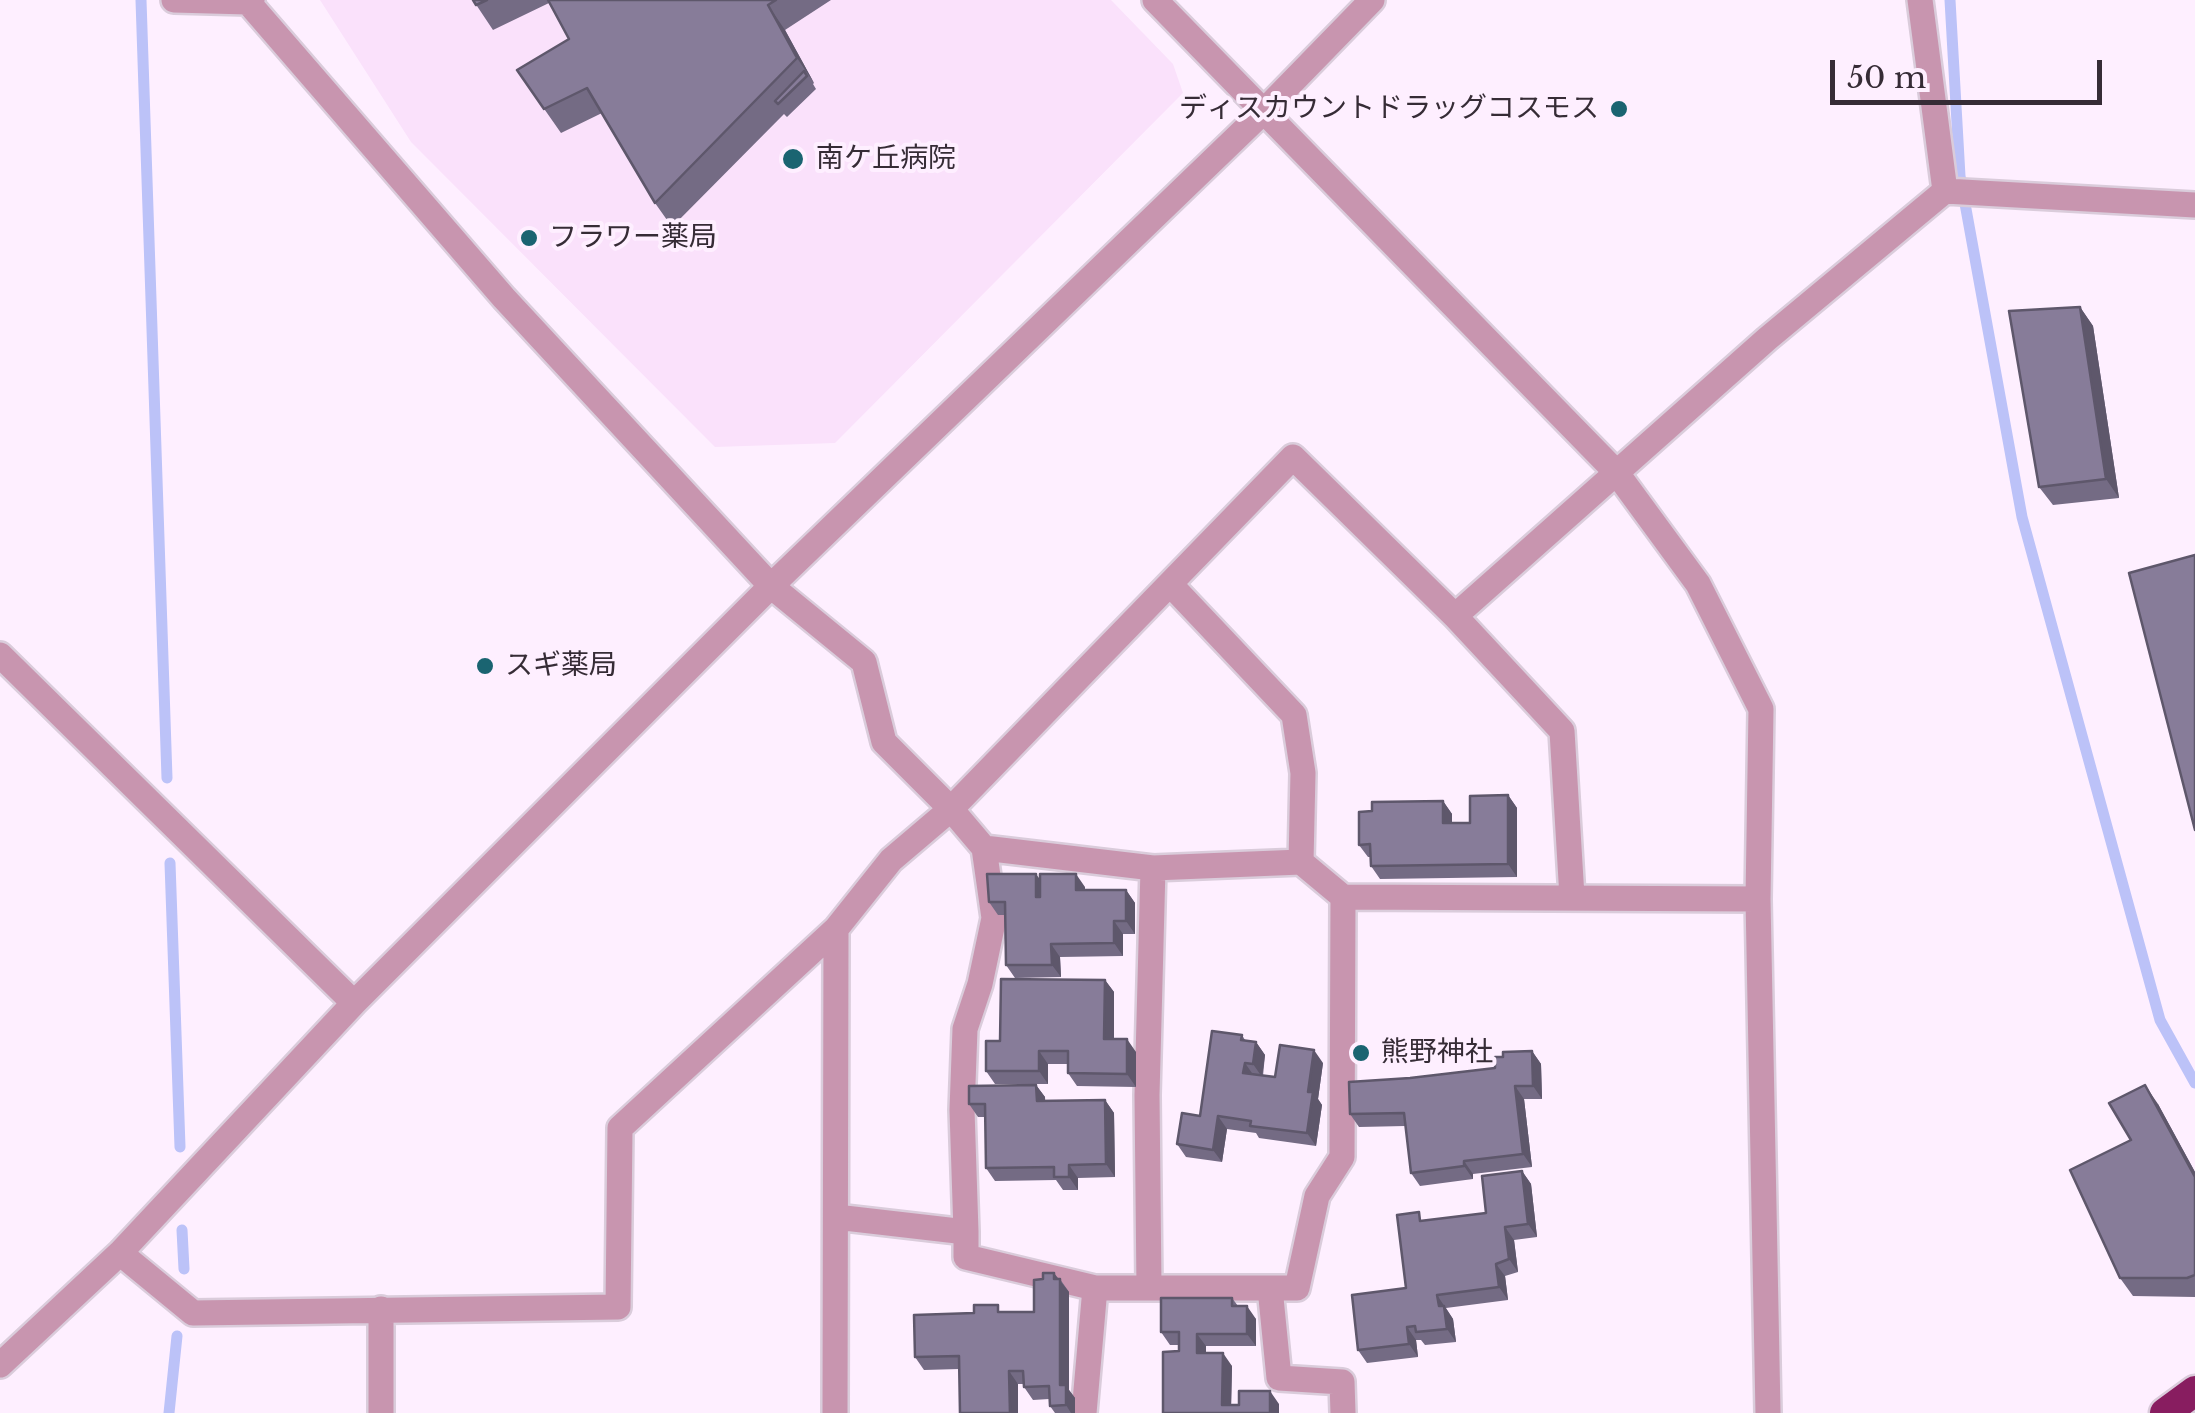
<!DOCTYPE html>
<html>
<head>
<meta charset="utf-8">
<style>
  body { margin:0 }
  #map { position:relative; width:2195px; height:1413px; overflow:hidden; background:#feefff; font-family:"Libre Baskerville",serif }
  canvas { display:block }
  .scale { position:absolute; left:1830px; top:60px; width:272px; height:45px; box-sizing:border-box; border:5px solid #362c36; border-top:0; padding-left:12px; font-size:30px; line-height:35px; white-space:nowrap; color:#362c36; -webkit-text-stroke:8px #feefff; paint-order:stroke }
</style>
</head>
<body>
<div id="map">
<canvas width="2195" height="1413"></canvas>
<div class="scale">50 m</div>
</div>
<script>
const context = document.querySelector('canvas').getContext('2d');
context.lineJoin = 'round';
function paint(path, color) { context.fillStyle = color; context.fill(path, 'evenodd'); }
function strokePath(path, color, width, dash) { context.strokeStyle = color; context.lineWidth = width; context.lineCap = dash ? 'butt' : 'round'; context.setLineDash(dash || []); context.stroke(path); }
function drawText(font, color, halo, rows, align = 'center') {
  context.font = font + ' "Libre Baskerville","Noto Sans JP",serif'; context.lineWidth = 8; context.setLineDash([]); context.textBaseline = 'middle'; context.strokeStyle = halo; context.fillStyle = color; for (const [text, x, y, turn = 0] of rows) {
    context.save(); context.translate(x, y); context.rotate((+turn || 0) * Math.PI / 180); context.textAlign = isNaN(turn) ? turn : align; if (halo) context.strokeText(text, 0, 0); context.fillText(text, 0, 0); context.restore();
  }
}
paint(new Path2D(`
  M320,0H1111L1173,64L1183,93L835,443L715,447L411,142Z`), '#fae1fb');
strokePath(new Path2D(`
  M141,0L167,778
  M1950,0L1960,176L2022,517L2160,1020L2195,1083
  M170,863L180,1147
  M182,1230L184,1269
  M169,1413L177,1336`), '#bcc2f8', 11);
const minor = new Path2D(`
  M174,0L248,2L252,0
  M1155,0L1616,472L1698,584L1761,709L1758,899L1768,1413
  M1920,0L1945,191
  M248,2L504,298L771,586L1264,111L1372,0
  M1170,584L1294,715L1303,773L1301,862L1343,897L1758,899
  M1455,616L1562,731L1572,897
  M0,655L354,1003
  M836,1217L966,1232V1257L1095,1288H1297L1317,1196L1342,1157L1343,897
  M966,1232L962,1110L965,1029L980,984L994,918L984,848
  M120,1253L193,1313L618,1307L620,1128L836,929
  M1149,1288L1147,1095L1153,868
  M1270,1288L1279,1378L1342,1382L1343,1413
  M381,1309V1413
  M0,1365L120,1253L354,1003L771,586L864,662L884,742L951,809L1293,457L1455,616L1767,339L1945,191L2195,205
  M835,1413L836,929L891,860L951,809L984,848L1153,868L1301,862
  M1084,1413L1095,1288`);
const highway = new Path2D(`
  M2165,1413L2195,1391`);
strokePath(minor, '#daccdb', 30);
strokePath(highway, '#daccdb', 35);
strokePath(minor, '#c895af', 25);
strokePath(highway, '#881d60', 30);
paint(new Path2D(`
  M473,0H831L785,30L814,83L813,84L816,89L787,117L784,114L672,227L655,203L602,113L561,133L517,70L569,39L549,3L493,30Z
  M2080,307L2093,326L2119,498L2053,505L2039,487Z
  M1508,795L1517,808V877L1380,879L1371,866V857H1368L1359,845L1372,811L1443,801L1452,814V823H1470Z
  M1040,879L1085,887V890H1126L1135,903V934H1123V956L1060,957L1061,977L1015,978L1006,965L1005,915H998L989,902Z
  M1105,980L1114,992V1039L1136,1052V1087L1077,1086L1068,1073V1064H1048V1084H995L986,1071L1000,1041Z
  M1242,1035L1245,1040L1256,1042L1265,1055L1263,1076L1275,1077L1323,1063L1318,1099L1322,1105L1316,1146L1259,1138L1256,1133L1227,1129L1222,1162L1186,1157L1177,1144L1200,1116Z
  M1532,1051L1541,1064L1542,1099H1524L1532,1167L1473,1174V1179L1420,1186L1411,1173L1405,1126L1359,1127L1350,1114L1410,1078L1495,1068L1503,1057Z
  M1036,1085L1045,1097V1101L1105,1100L1114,1113L1115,1177L1078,1178V1190H1063L1056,1180L995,1181L986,1168L985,1117H978L969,1104Z
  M2158,1104L2195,1172V1297L2133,1296L2120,1278L2131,1140Z
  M1522,1171L1531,1184L1537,1237L1514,1240L1518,1272L1505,1276L1508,1300L1446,1308L1453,1319L1456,1342L1425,1345L1421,1340H1416L1418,1357L1367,1363L1358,1350L1406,1288L1425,1220L1486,1213Z
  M1058,1279H1060L1069,1292V1390L1075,1398V1413H1055L1050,1406L1049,1399L1033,1400L1024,1387V1384H1018L959,1369L924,1370L915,1357L1003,1312H1034Z
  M1232,1298L1238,1306L1256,1319V1346H1206V1353L1232,1366L1231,1405L1279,1404V1413H1163L1179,1351V1345H1170L1161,1332Z`), '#746b84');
paint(new Path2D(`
  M768,5L785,30L814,83L797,58Z
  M2080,307L2093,326L2119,498L2106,479Z
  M1508,795L1517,808V877L1508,864Z
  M1443,801L1452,814V836L1443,823Z
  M1036,874L1045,886V910L1036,897Z
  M1076,874L1085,887V903L1076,890Z
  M1126,890L1135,903V934L1126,921Z
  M1114,921L1123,934V956L1114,943Z
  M1051,944L1060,957L1061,977L1052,965Z
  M1105,980L1114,992V1052L1104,1039Z
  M1127,1039L1136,1052V1087L1127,1074Z
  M1256,1042L1265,1055L1262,1077L1253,1064Z
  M1314,1050L1323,1063L1318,1099L1322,1105L1316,1146L1307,1133L1308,1092Z
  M1039,1051L1048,1064V1084L1039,1071Z
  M1532,1051L1541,1064L1542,1099L1533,1086Z
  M1245,1063L1254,1076L1243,1073Z
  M1036,1085L1045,1097L1046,1114L1037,1101Z
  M2145,1085L2158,1104L2195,1172V1177Z
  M1515,1086L1524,1099L1532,1167L1523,1154Z
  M1105,1100L1114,1113L1115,1177L1106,1164Z
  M1218,1116L1227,1129L1222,1162L1213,1150Z
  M1464,1161L1473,1174V1179L1464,1166Z
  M1069,1165L1078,1178V1190L1069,1177Z
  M1522,1171L1531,1184L1537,1237L1528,1224Z
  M1505,1227L1514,1240L1518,1272L1509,1259Z
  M1496,1264L1505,1276L1508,1300L1499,1287Z
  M1054,1273L1069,1292V1390L1075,1398V1413H1071L1066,1405L1060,1385Z
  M1437,1295L1453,1319L1456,1342L1447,1329L1439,1306Z
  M1247,1306L1256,1319V1346L1247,1334Z
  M1407,1327L1416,1340L1418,1357L1409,1344Z
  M1197,1334L1206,1346V1366L1197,1353Z
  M1223,1353L1232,1366L1231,1413L1222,1405Z
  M1009,1371L1018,1384V1413H1010Z
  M1270,1391L1279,1404V1413H1270Z`), '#5e576b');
const building = new Path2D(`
  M473,0H487L476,5Z
  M548,0H776L768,5L797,58L655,203L587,88L544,109L517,70L569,39Z
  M804,71L807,76L778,104L775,101Z
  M2080,307L2106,479L2039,487L2009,311Z
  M2195,555V830L2129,573Z
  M1508,795V864L1371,866L1370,844L1359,845V812L1372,811V802L1443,801V823H1470V796Z
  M987,874H1036V897H1040V874H1076V890H1126V921H1114V943L1051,944L1052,965H1006L1005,902H989Z
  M1001,979L1105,980L1104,1039H1127V1074L1068,1073V1051H1039V1071H986V1041H1000Z
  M1212,1031L1242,1035L1241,1040L1256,1042L1253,1064L1245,1063L1243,1073L1275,1077L1280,1045L1314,1050L1308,1092H1313L1307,1133L1250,1126L1251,1121L1218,1116L1213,1150L1177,1144L1182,1113L1200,1116Z
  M1532,1051L1533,1086H1515L1523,1154L1464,1161V1166L1411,1173L1404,1113L1350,1114L1349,1082L1410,1078L1495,1068V1057H1503V1052Z
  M1036,1085L1037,1101L1105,1100L1106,1164L1069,1165V1177H1054V1167L986,1168L985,1104H969V1086Z
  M2145,1085L2195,1177V1275L2187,1278H2120L2070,1170L2131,1140L2109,1103Z
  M1522,1171L1528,1224L1505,1227L1509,1259L1496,1264L1499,1287L1437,1295L1439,1306H1444L1447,1329L1416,1332L1415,1326L1407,1327L1409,1344L1358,1350L1352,1295L1406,1288L1397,1215L1419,1212L1420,1221L1486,1213L1482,1176Z
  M1043,1273H1054V1279H1060V1385H1066V1405L1050,1406L1049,1386L1024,1387L1023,1371H1009L1010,1413H960L959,1356L915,1357L914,1315L974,1313V1305H998V1312H1034V1280L1043,1279Z
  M1161,1298H1232V1306H1247V1334H1197V1353H1223L1222,1405H1239V1391H1270V1413H1163V1352L1179,1351V1332H1161Z`);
paint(building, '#877c99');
strokePath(building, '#5e576b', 2.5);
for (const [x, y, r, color] of [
  [1619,109,10,"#1a6471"],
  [793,159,12,"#1a6471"],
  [529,238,10,"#1a6471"],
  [485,666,10,"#1a6471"],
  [1361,1053,10,"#1a6471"]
]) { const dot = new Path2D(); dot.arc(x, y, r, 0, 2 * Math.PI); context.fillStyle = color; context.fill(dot); strokePath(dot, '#feefff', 4); }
drawText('28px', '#362c36', '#feefff', [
  ["ディスカウントドラッグコスモス",1599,109,"right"],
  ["南ケ丘病院",816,159],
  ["フラワー薬局",549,238],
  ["スギ薬局",505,666],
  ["熊野神社",1381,1053]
], 'left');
</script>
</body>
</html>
